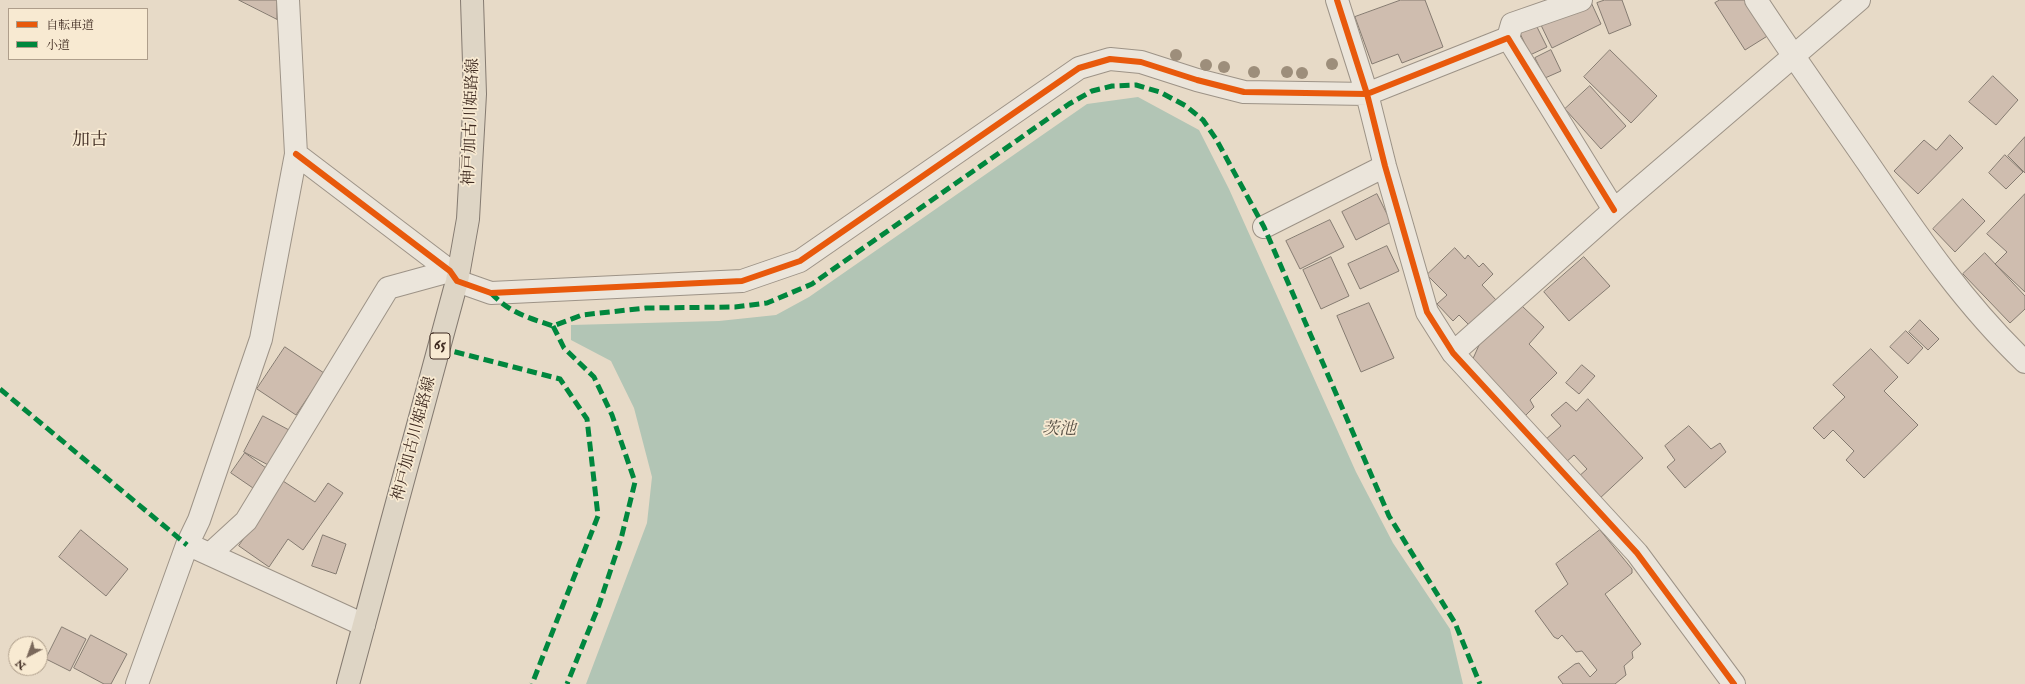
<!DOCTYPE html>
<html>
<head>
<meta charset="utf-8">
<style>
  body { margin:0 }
  #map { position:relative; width:2025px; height:684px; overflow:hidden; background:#e7dac7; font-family:"IM FELL English","Noto Serif JP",serif }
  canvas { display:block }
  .legend { position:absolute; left:8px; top:8px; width:140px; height:52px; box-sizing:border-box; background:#f8ead2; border:1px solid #ae9e8b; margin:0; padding:5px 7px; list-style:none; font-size:12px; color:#3f2b21 }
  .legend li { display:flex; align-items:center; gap:8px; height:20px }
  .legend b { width:20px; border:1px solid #ae9e8b }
  .north { position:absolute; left:8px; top:636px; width:40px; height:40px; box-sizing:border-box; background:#f8ead2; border:1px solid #ae9e8b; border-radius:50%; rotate:221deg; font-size:11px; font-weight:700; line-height:16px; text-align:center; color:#3f2b21 }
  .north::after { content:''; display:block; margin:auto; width:14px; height:18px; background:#7a685b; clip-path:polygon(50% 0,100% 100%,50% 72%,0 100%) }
</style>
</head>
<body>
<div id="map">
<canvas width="2025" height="684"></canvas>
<ul class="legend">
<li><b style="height:5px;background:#e8590c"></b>自転車道</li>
<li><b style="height:5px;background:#00873e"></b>小道</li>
</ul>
<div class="north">N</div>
</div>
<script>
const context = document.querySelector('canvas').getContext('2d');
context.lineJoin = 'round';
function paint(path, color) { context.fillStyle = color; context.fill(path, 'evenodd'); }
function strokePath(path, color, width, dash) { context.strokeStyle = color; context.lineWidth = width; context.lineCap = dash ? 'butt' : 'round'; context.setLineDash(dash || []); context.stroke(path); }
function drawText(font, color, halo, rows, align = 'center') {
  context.font = font + ' "IM FELL English","Noto Serif JP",serif'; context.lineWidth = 3.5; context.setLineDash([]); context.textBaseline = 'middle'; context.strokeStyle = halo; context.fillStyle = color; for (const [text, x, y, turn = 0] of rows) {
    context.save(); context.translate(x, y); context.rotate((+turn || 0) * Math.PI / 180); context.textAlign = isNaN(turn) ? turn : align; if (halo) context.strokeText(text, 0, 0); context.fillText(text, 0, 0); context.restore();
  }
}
paint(new Path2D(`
  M1138,97L1199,130L1229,189L1356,472L1393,543L1450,629L1463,684H586L647,523L652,477L634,408L611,361L571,340V325L719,321L776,315L809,297L1087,104Z`), '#b2c5b5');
const building = new Path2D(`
  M239,0H277V19Z
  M1401,0H1425L1443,47L1402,63L1398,54L1372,64L1355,17Z
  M1590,0L1601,24L1552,48L1540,23Z
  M1605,0H1622L1631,25L1609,34L1597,3Z
  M1720,0H1747L1769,35L1745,50L1715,3Z
  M1534,21L1547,47L1530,55L1518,29Z
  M1551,50L1561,71L1545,78L1535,58Z
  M1610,50L1657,96L1631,123L1584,77Z
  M1993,76L2018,100L1996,125L1969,102Z
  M1590,86L1626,126L1601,149L1565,109Z
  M1950,135L1963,148L1918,194L1894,171L1924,140L1936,150Z
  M2025,137V173L2008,156Z
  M2005,155L2023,172L2006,189L1989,173Z
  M1377,194L1391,222L1356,240L1342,212Z
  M2025,194V292L1995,264L2007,252L1987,234Z
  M1963,199L1985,221L1955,252L1933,229Z
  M1330,220L1344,247L1300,269L1286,241Z
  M1387,246L1399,271L1360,289L1348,264Z
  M1455,248L1465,259L1468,255L1479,267L1483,263L1493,274L1482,285L1497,301L1470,326L1459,315L1453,321L1437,304L1447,295L1427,275Z
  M1985,253L2025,296V309L2010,323L1963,274Z
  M1331,257L1349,296L1321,309L1303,270Z
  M1584,257L1610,286L1569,321L1544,292Z
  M1369,303L1394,358L1361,372L1337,316Z
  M1522,306L1544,327L1529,344L1557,373L1530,400L1534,407L1522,419L1471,363L1480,343Z
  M1920,320L1939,339L1928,350L1909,332Z
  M1906,331L1923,348L1908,364L1890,347Z
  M285,347L324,373L296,415L257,389Z
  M1871,349L1898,377L1884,391L1918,425L1864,478L1846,460L1854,451L1833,430L1824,439L1813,428L1845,397L1833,385Z
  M1582,365L1595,376L1579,394L1566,383Z
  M1588,399L1643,458L1598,500L1577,478L1587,469L1574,455L1565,463L1545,440L1561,426L1551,415L1566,402L1576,411Z
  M263,416L289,430L270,466L244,452Z
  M1689,426L1711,449L1720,443L1726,452L1685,488L1667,467L1675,460L1665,446Z
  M245,453L266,468L253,488L231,473Z
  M283,481L315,502L328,483L343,493L303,550L288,539L269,567L239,546Z
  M81,530L128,569L106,596L59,557Z
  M1600,530L1632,569V573L1605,594L1641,644L1632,652L1633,658L1624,666L1626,675L1615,684H1563L1558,677L1575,664L1579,663L1590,677L1597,670L1582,651L1576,652L1562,635L1558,639L1554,637L1535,611L1568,584L1556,564Z
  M323,535L346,544L336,574L312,566Z
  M62,627L86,639L70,671L46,659Z
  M91,635L127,654L111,684H104L74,668Z`);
paint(building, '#cfbdaf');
strokePath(building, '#857b71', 1);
const street = new Path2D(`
  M1337,0L1367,94L1385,166L1427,312L1453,353L1637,553L1734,684
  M1756,0C1792,55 1830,108 1868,163C1916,233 1963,303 2025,362
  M1508,38L1512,24L1581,0
  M296,154L450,271L457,281L491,293L742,281L800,261L1079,68L1110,59L1141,62L1197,80L1244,92L1367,94L1508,38L1614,210
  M1264,227L1385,166
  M1453,353L1614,210L1859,0
  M198,549L364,625
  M210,554L246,521L388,288L450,271
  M137,684L187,545L199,520L261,339L296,154L288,0`);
const primary = new Path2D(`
  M348,684L457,281L468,219L475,94L472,0`);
strokePath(street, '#9d9387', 24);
strokePath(primary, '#857b71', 24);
strokePath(street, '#ebe5db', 22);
strokePath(primary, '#ded5c5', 22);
strokePath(new Path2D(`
  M491,293C510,313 527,317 553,326L582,315L646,308L735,307L767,303L812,284L1069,104L1092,91L1112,86L1136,85L1160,92L1186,106L1203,120L1216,139L1264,227L1389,516L1455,623L1480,684
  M553,326L564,348L594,377L612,415L635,482L621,539L599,605L567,684
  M440,348L560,379L587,419L598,516L532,684
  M0,389L187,545`), '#00873e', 5, [10, 5]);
strokePath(new Path2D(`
  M1337,0L1367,94L1385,166L1427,312L1453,353L1637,553L1734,684
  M296,154L450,271L457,281L491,293L742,281L800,261L1079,68L1110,59L1141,62L1197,80L1244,92L1367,94L1508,38L1614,210`), '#e8590c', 6);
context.fillStyle = '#9d8e7b';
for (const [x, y] of [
  [1176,55],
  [1332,64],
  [1206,65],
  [1224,67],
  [1254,72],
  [1287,72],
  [1302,73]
]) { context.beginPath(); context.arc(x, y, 6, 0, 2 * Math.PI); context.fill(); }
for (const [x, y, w] of [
  [440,346,20]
]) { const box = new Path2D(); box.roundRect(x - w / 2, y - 13, w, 26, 3); context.fillStyle = '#f8ead2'; context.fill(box); strokePath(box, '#3f2b21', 1); }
drawText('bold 15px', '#3f2b21', null, [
  ["65",440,346]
]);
drawText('16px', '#3f2b21', '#f8ead2', [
  ["神戸加古川姫路線",472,122,-88],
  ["神戸加古川姫路線",415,439,-75]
]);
drawText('italic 17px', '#564f44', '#f8ead2', [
  ["茨池",1059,431]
]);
drawText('18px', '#3f2b21', '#f8ead2', [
  ["加古",90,141]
]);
</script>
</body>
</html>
